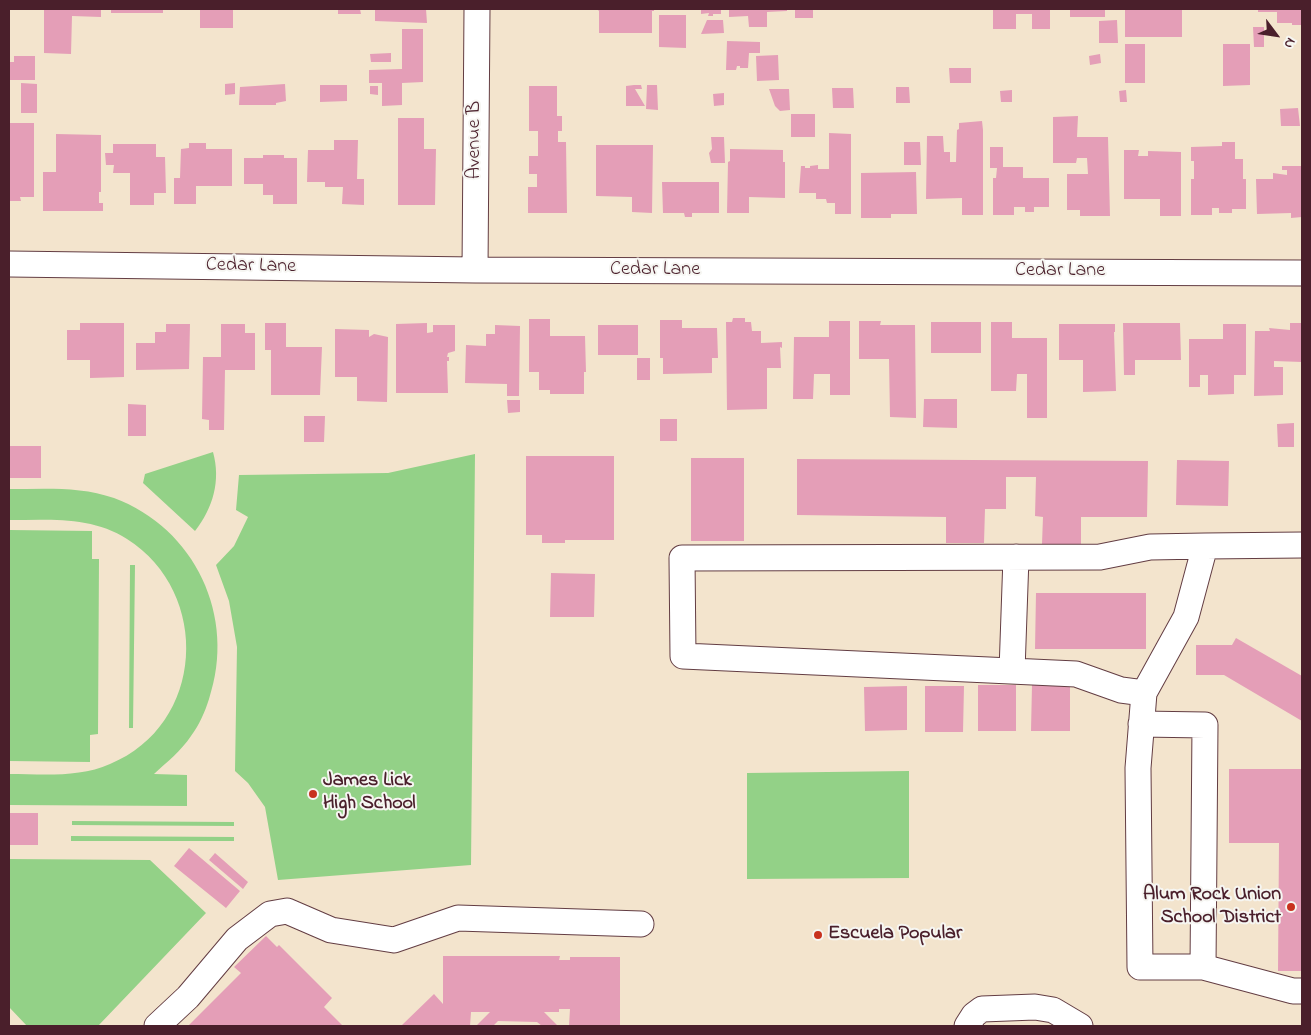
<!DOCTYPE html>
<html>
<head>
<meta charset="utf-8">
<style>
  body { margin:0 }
  #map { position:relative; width:1311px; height:1035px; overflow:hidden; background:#f3e4cd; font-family:"Indie Flower",sans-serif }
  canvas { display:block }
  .frame { position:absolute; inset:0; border:10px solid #4a1f2b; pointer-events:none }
  .north { position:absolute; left:1251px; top:10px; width:50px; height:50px; -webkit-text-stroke:4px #f6f6f2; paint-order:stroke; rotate:121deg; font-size:14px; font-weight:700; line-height:20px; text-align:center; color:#4a1f2b }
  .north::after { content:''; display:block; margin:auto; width:18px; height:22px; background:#4a1f2b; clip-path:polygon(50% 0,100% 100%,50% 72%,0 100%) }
</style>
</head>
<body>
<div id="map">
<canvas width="1311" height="1035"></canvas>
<div class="frame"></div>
<div class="north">N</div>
</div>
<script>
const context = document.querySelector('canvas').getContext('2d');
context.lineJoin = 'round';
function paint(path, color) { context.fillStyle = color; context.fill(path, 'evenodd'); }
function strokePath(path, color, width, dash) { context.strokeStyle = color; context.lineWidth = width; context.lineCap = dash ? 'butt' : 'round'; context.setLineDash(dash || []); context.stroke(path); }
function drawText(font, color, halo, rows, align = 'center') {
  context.font = font + ' "Indie Flower",sans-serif'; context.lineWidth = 4; context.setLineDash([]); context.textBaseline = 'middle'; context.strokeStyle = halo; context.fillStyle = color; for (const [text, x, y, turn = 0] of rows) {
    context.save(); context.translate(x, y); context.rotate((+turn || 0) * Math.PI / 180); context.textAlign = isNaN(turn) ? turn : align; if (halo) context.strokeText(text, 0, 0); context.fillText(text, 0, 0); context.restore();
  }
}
paint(new Path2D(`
  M213,452C221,481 213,508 195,531L143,483L145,474Z
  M475,454L471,865L278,880L265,807L248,783L235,771L237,647L229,601L216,565L234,546L248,517L236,510L239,475L388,473Z
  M9,489C44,489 80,486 114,498C195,528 237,617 209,699C205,712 199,725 191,736C181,751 167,762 154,774L187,775V806L9,805V774C42,774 79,778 110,764C205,725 212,593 127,539C92,516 48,520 9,520Z
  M9,530L92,531V559H99L98,734L90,735V762L9,761Z
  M130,565H135L133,728H129Z
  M909,771V878L747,879V773Z
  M72,821L234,822V826L72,825Z
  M71,836L234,837V841H71Z
  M9,859L150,860L206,913L98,1026H27L9,1007Z`), '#93d187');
paint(new Path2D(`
  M44,9H101V17L72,16L71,54L44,53Z
  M111,9H163V13H111Z
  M200,9H233V28H200Z
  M338,9H360L361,14H338Z
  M375,9H426L427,23L375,21Z
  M597,9H654V11H652V33H599V11Z
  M701,9H721V14H713V16H708L709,13L701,14Z
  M729,9H787V11L767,12V27H749L748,16L729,17Z
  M795,9H813V18H795Z
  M993,9H1050V29H1032V14H1016V29H993Z
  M1070,9H1105V17H1070Z
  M1125,9H1182V37H1125Z
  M1258,9H1302V25H1292V23H1277V12H1258Z
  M659,15H686V48L659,47Z
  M707,20H723L724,33L701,34Z
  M1117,20L1118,43H1099V21Z
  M1253,27H1264V47H1254Z
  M402,29H423V82L402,83V105L382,106V83H369V70L402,69Z
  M727,41L760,42V53H749L748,68H740V66H737L736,70H726Z
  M1125,44H1145V83H1125Z
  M1223,44H1250V85L1223,86Z
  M391,53V62H371L370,54Z
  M1100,54L1101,63L1090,65L1089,56Z
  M778,55L779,80L757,81L756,56Z
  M14,56H35V80H9V62H14Z
  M949,68H971V83H950Z
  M21,83L37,84V113H21Z
  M235,83V94L225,95V84Z
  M285,84L286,101L276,103V105H239L240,87Z
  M320,85H347V101L320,102Z
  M634,85H641L642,89H635L645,106H626V86Z
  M647,85H657L658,110L646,109Z
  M370,86H378V95L370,94Z
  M529,86H557V116H562V131H558V142H566L567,213H528V187H537V174H529V156H538V131H529Z
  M896,87H909L910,103H896Z
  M832,88H853L854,108H833Z
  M769,89H789L790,110L780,111L775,106Z
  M1012,90V102H1001L1000,91Z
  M1126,90L1127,102H1120L1119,91Z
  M724,93V105L714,106L713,94Z
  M1298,108L1300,126H1281L1280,109Z
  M791,114H815V137H791Z
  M1078,116L1077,137H1108L1110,216H1080V210H1067V174H1088L1087,158H1077L1076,163H1053V117Z
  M398,118H424V149H436L435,205H398Z
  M982,121L983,130V215H962V198L926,199L927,136H943L944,152H950V162H956L957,130L959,129V123Z
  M10,123H34V197H20L21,201H9Z
  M829,133L851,134V214H835V203H827L826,199H816V193H799L801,166H805V168H810V166L818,165V169H829Z
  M56,134L101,135V192H99V203H103V211H43V172H56Z
  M711,137H724L725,163H711L709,153L712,149Z
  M334,140H358L357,179H364V205L342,204L343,187H325V182H307L308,150H334Z
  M904,142H920L921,165H904Z
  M1222,142H1235V159H1243V179H1246V209H1232V213H1219V208H1212V215H1191V179H1194V161H1191V147L1222,146Z
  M189,143H206V149H232V186H196V204H174V178H180L181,149L189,148Z
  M113,144H156V157H165L166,193H154V205H130V173H113L114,165H106L105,153H113Z
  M596,145H653L652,213L632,212V197L596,196Z
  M990,147H1003V167H1023V178H1049V207H1034V212H1025V207H1014V215H993V178H996L997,168H990Z
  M730,149L783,150V162H785V198L749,197V213H727L728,162L730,161Z
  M1124,150H1139L1138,156H1148V151L1181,152V216H1160V199H1124Z
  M263,155H284V158H297V204H273V195H263V184H244V158H263Z
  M1282,166H1302V217L1291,218V213L1257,214L1256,179H1273V173L1287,175V170H1282Z
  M916,172L917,214H891V218H861V173Z
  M662,182H719V213H692V217H685L684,213H663Z
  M733,318H745V322H751L752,331H761V343L782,342V348L780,347L781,368H767V409L727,410L726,322H732Z
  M529,319H550V336H585L586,372H584V394H550V390H539V372H529Z
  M660,320H682V328H717L718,358H712V373L663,374V358H660Z
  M829,321H850V395H830V374H814L813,399H793L794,337H829Z
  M859,321H881L880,325H915L916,418L890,417L889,359H859Z
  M931,322H981V353H931Z
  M991,322H1012V338H1047V418H1027V374H1017L1016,391H991Z
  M80,323H124V377L90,378V360H67V330H80Z
  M265,323H286V347H322L320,395H271V350H265Z
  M427,323V333L433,332V325H455V351L448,353L447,357H449V361H447L448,393H396V324Z
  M1123,323H1180L1181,360H1135V375H1124Z
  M1290,323H1302V362L1274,361V367H1283V395L1254,396L1255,331H1270L1269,328L1290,330Z
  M166,324H190L189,369L136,370V343H155V332H166Z
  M221,324H245V333H255V370H225L224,430H209V420L202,419L203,357H221Z
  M1059,324H1115V332H1114L1116,391L1083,392V360H1059Z
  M1223,324H1246V375H1234V394L1208,395V375H1200V387H1189V339H1223Z
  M495,325L520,326L519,396H507V384L465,383L466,345L486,346V334H495Z
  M598,325H638V355H598Z
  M335,329L369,330V337L374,334L388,337L387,402L357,401V377H335Z
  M637,358H650V380H637Z
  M924,399H957V428L923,427Z
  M507,400H520V412L508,413Z
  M128,404L146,405V436H128Z
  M304,416H325L324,442H304Z
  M660,419H677V441H660Z
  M1294,423V447H1278L1277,424Z
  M9,446H41V478H9Z
  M526,456H614V540H565V543H542V535H526Z
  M691,458H744V541H691Z
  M797,459L1148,461L1147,517H1081V544H1042L1043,517L1035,516L1036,477H1006V509H985L984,543H946V517L797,515Z
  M1177,460L1229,461L1228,506L1176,505Z
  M551,573L595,574L594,617H550Z
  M1036,593H1146V649H1035Z
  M1236,638L1302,676V721L1224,675H1196V645H1232Z
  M978,685H1016V731H978Z
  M1032,685H1070V731H1031Z
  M907,686V730L865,731L864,687Z
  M925,686H964L963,732H925Z
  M1229,769H1302V971H1278L1279,843H1229Z
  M9,813H38V845H9Z
  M189,848L240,891L226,908L174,866Z
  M215,853L248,882L243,889L209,860Z
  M266,936L277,947L279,945L332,998L324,1007L343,1026H188L241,973L234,967Z
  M443,956H560L559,960H570V957H620V1026H569L570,1009H559V1012H544L558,1026H542L537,1022L498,1021L493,1026H476L490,1012H471L470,1026H401L434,994L443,1004Z`), '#e49eb7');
const minor = new Path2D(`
  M9,264L475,270L1302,273
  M475,270L477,9
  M1302,545L1205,546L1186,617L1144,693L1138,768L1140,967H1203L1293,991H1302
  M1012,671L1016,557
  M1144,693L1121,690L1076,674L683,656L682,558L1100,557L1150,547L1205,546
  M1141,724L1205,725L1203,967
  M157,1026L188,997L237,939L270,914L287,911L331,930L394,940L458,918L641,924
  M967,1026L974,1015L982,1009L1035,1007L1053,1010L1080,1026`);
strokePath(minor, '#633d43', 27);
strokePath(minor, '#fff', 25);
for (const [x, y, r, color] of [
  [313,794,5,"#c8321e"],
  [1291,907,5,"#c8321e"],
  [818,935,5,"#c8321e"]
]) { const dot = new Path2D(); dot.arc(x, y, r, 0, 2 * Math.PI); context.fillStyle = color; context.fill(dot); strokePath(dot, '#f6f6f2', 2); }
drawText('20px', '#4a1f2b', '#f6f6f2', [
  ["Avenue B",476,140,-90],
  ["Cedar Lane",251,267,1],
  ["Cedar Lane",655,271],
  ["Cedar Lane",1060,272]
]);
drawText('bold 20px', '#4a1f2b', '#f6f6f2', [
  ["James Lick",323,782],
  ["High School",323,805],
  ["Alum Rock Union",1281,896,"right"],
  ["School District",1281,919,"right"],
  ["Escuela Popular",828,935]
], 'left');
</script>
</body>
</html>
